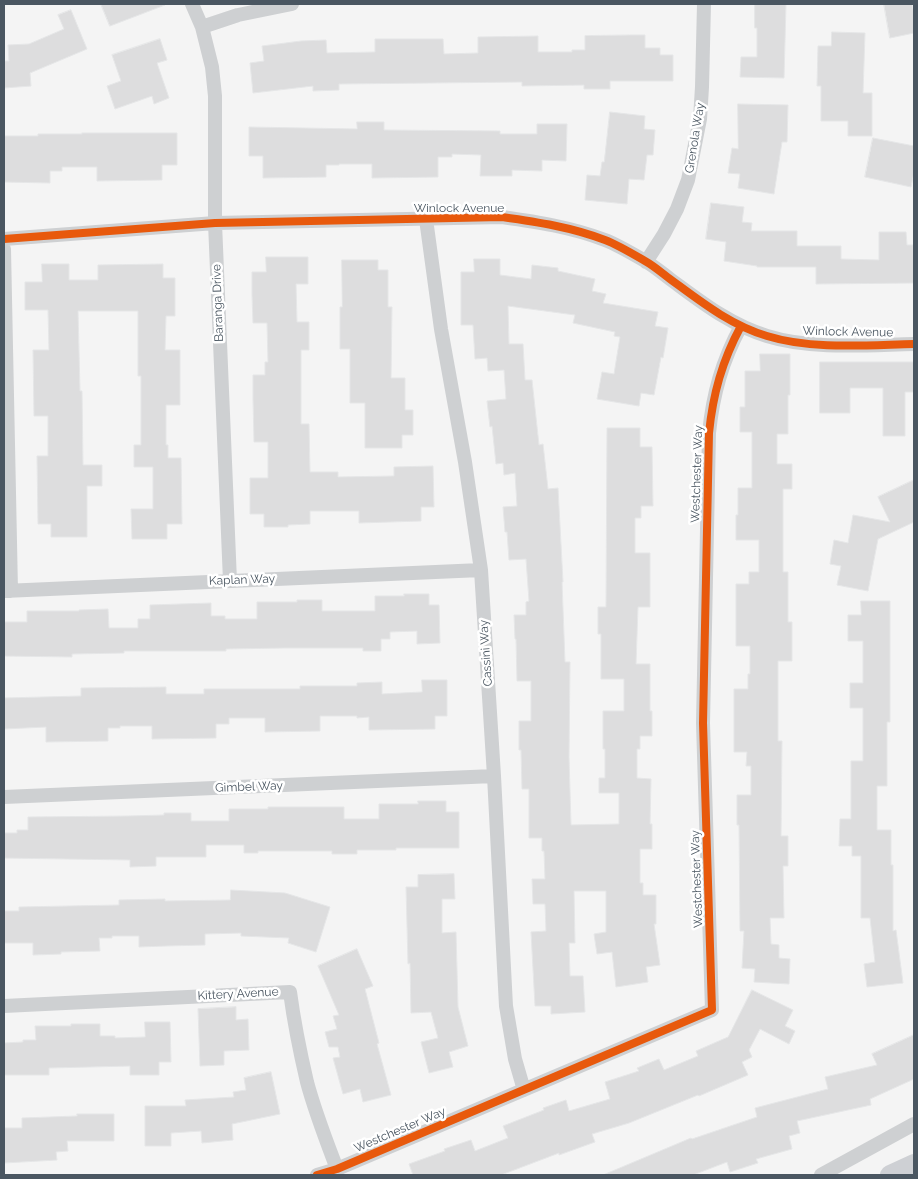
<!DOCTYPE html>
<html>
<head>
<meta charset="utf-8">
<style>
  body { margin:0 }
  #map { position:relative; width:918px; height:1179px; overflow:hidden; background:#f4f4f4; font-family:Raleway,sans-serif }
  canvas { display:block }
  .frame { position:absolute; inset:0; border:5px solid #4a5661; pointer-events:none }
</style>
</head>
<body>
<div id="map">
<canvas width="918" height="1179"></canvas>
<div class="frame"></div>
</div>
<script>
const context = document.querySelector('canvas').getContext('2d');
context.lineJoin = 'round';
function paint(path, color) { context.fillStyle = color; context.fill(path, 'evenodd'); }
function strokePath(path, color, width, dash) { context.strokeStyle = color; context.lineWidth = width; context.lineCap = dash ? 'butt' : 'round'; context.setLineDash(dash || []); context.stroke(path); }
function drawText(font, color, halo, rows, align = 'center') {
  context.font = font + ' Raleway,sans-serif'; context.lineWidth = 5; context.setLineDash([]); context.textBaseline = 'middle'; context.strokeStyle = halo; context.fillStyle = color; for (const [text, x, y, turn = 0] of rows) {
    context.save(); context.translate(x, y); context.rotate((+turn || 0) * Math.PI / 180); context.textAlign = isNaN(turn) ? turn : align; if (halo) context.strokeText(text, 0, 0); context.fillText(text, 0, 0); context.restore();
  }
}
const building = new Path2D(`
  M101,4H165V5L110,26Z
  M755,4H786L784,78L740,77L741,57H757V28H755Z
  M884,4H912L914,14V33L890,38Z
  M71,10L87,49L30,73L31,86L4,88V61H9L8,45L29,44L64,29L58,15Z
  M832,32L865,33L863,93H872V136H848V121H821V86H817L818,46H831Z
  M630,35H645V48H660V55H673V81H610V89H584V85L522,86V82L339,84V90L313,91V86L253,93L250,63L264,61L262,46L301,41L326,40L327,53L375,52V39H443L444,54L478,53V37L538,36V52H572V50H585V36Z
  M160,39L167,60L157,63L169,98L154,104L152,96L115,109L107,86L121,81L112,55Z
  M738,104L788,105L787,142H782L774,194L738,188L740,174L728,173L732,148L738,149Z
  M610,112L645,116L644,129L655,130L653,155H647L644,180L629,179L627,204L585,200L587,175L600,176L602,162H604Z
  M357,122H384V130L500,131V134H537V124H567L566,161L542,160V171L512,170V176H480L481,155L452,154V157H438V177L372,178V164H339V165H326V177L263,178V156H249V127L357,129Z
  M82,133H177V165H162V180L97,181V167H62V171H50V183L4,182V136H38V134H82Z
  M873,138L914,146V172L911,187L865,177Z
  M711,203L744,207L742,222L752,223L751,231H797V246H841V259L879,260V232H906L907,245H913L914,283L816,284V267H757V266L724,261L726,242L706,239Z
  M266,257H308V284H296L297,322H309V350H301V424H309L310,472H338V477L394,476V467L433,466L434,507H421V521L359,523V511H310V524L288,525V527H264V514H250V478H268V442H254L253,399V375H265V362H268L267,323H253L252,295V272H266Z
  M474,259H500V275L531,279L532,265L558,268V271L595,279L592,291L606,294L603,303L658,312L655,326L668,328L663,358L661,357L654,395L641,393L639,406L597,399L602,372L614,374L620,337L614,336L615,332L573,323L575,315L508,306L509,344H523L525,380H532L539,445L543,444L548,489L558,488L563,582H562L565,662H570L569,757L571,825L619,824V793H599V778H605V749H603V711H624V679H601V634H598V607H606L607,428H640V447H652L653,506H641V518H635V553H650V607H638L636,664H650V711H652V736H640V749H637V778L651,779L650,824H652V849H640V883H643V895H656V924H654L660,965L646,967L648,982L616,987L612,952L597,954L594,934L606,932V891H574L575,943H569L570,976H583L585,1012L551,1014V1006H535L531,932L546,931L545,904H533L532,879H545L544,851H542V838H529V789H522L521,750H519V721H531V681H517L516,639H515L514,615H526V602L529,601L526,559L509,560L507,532H505L503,507L517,506L515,473L504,475L503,463L496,464L492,426L490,427L487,401L506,399L504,370L488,371L487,358L475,359L473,325H461V272H474Z
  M342,260H378V270H388V307H392L391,378H405V410H413V435H402V448H365V403H350V349H340V307H342Z
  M42,264H69V280H98V265L163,264V278H175V316H166L165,350H180V405H166V445H168V458H181L182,524H167V539H132L131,509H153V467H134V445H141V376H138V311H78L80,391H82L83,465H102V486H87V537H51V524H38L37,456H48V416H34L33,350H49L48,310H25V282H42Z
  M760,354H790V395H788V434H777V464H792V489H783V572H788V622H792V661H778V741H782L781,836H788V866H783L784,918H770L771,944L779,945V958L790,959L789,984L754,982L755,969L742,968L744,931H740L739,825H737V795H751V766H746L747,752H734V689H748V674H750V646H736V584H749V572H759V540H736V515H738V488H752V432H740V407H745V371H760Z
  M820,362H914V392H905V436H883V388H850V413H820Z
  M914,480V522L878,539L868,591L837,585L841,566L830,564L834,540L848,543L853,515L890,522L878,497Z
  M404,594H429V605H439L440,643L417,644V631L390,632V639H381V651H363V648H284L226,649V651H124V653L72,654V657L4,656V622H27V611H79V610L108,609L109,628H138V619H150V605L211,603V616H225V619H257V602H297V600H322V611H375V596H404Z
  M861,601H890V722H887V786H877V830H891V865H893V931L896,930L903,983L867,987L864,964L875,962L870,918H861V856H852V846H839L840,819H851V761H863V708H850V683H863V641H848V615H861Z
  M422,680H447V716H435V729L369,730V717L357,718V716H320V731L265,732V718H229V724H216V738L152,739V726H120V728H108V741L46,742V727L4,729V698L81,696V688L166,687V694H204V689H300V686H357V683L382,682V694L422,692Z
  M418,801H446V812H459V848H396V850H357V854H332V851H258V853H244V845H206V857H156V866L130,867V860L4,858V833H17V830H28V817L128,816L164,815V813H191V821H229V809H268V807H344V819H379V804H418Z
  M454,874L455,899H442V933L456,932L458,1007L468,1046L449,1052L453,1067L429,1073L421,1042L438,1038L431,1012L411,1013L410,963L408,964L406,887H418V875Z
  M231,890L285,893L330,907L316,952L288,943L289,938L241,936V933L205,934V945L166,946L139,947V936H112V938H99L100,951L61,952V954L33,955V943H4V911H19V907L119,905V900L165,899V901L230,900Z
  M357,949L373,986L365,989L379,1043L377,1044L391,1095L363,1102L360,1089L343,1094L333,1058L340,1057L338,1047H329L325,1032L337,1029L333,1016L339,1015L318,966Z
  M752,990L793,1010L785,1026L795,1031L789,1044L760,1029L749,1050L752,1057L742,1062L748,1075L699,1096L698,1095L629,1123L592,1134L595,1142L559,1155V1153L501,1175H413L409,1164L445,1151L444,1149L471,1140L475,1151L508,1138L503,1126L544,1110L543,1108L566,1100L569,1111L610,1099L605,1082L639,1071L637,1068L659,1059L664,1070L698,1056L696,1051L728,1037Z
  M236,1007V1020L248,1019L249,1050L224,1051V1065L200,1066L198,1009Z
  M145,1022H170L171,1062H159V1075H130V1066L49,1068V1075H4V1043L23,1042V1040H36L35,1026H71V1024H100V1036H115V1038L145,1037Z
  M914,1035V1079L870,1099L871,1105L797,1121L800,1133L789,1136L792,1149L756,1159L758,1163L730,1172L727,1162L693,1175H603L691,1138L692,1139L757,1117L755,1108L828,1089L825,1077L877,1065L872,1054Z
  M271,1072L280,1114L232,1124L233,1140L202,1143L201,1131L171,1133V1146H145V1106H186L185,1100L234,1097L233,1092L246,1090L244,1078Z
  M77,1114H114V1141H67L68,1151L56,1152L57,1160L4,1163V1128H22V1118L77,1116Z`);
paint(building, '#ddddde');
strokePath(building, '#e5e6e7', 1);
strokePath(new Path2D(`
  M192,4L202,27L212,67L215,96V223L230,581
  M202,27L238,15L292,4
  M426,219L441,329L465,462L481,570L494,776L506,1006L515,1059L524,1090
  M4,239L215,223L502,217C537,222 571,227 605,240C618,245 633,254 645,261C654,266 662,273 670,279C700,301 730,325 767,336C812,350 867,345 914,344
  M4,249L11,591
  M646,262L664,234L677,209L688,180L700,119L702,87L704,4
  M4,591L481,570
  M4,797L494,776
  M4,1006L290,992C294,1022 300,1052 307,1082C315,1112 326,1140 337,1169
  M317,1175L337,1169L712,1010L703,723L709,433C713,394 722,361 741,326
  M821,1175L914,1124`), '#ced0d2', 14);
strokePath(new Path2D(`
  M890,1175L914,1164`), '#ced0d4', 20);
strokePath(new Path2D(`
  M4,239L215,223L502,217C537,222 571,227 605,240C618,245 633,254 645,261C654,266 662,273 670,279C700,301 730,325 767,336C812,350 867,345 914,344
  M317,1175L337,1169L712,1010L703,723L709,433C713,394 722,361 741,326`), '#e8590c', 8);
drawText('12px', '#4a5661', '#fff', [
  ["Grenola Way",695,138,-81],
  ["Winlock Avenue",459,208],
  ["Baranga Drive",218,303,-92],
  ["Winlock Avenue",848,332,1],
  ["Westchester Way",697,474,-88],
  ["Kaplan Way",242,580,-2],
  ["Cassini Way",486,653,-94],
  ["Gimbel Way",249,787,-2],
  ["Westchester Way",697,879,-92],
  ["Kittery Avenue",238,994,-3],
  ["Westchester Way",400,1130,-23]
]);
</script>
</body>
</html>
